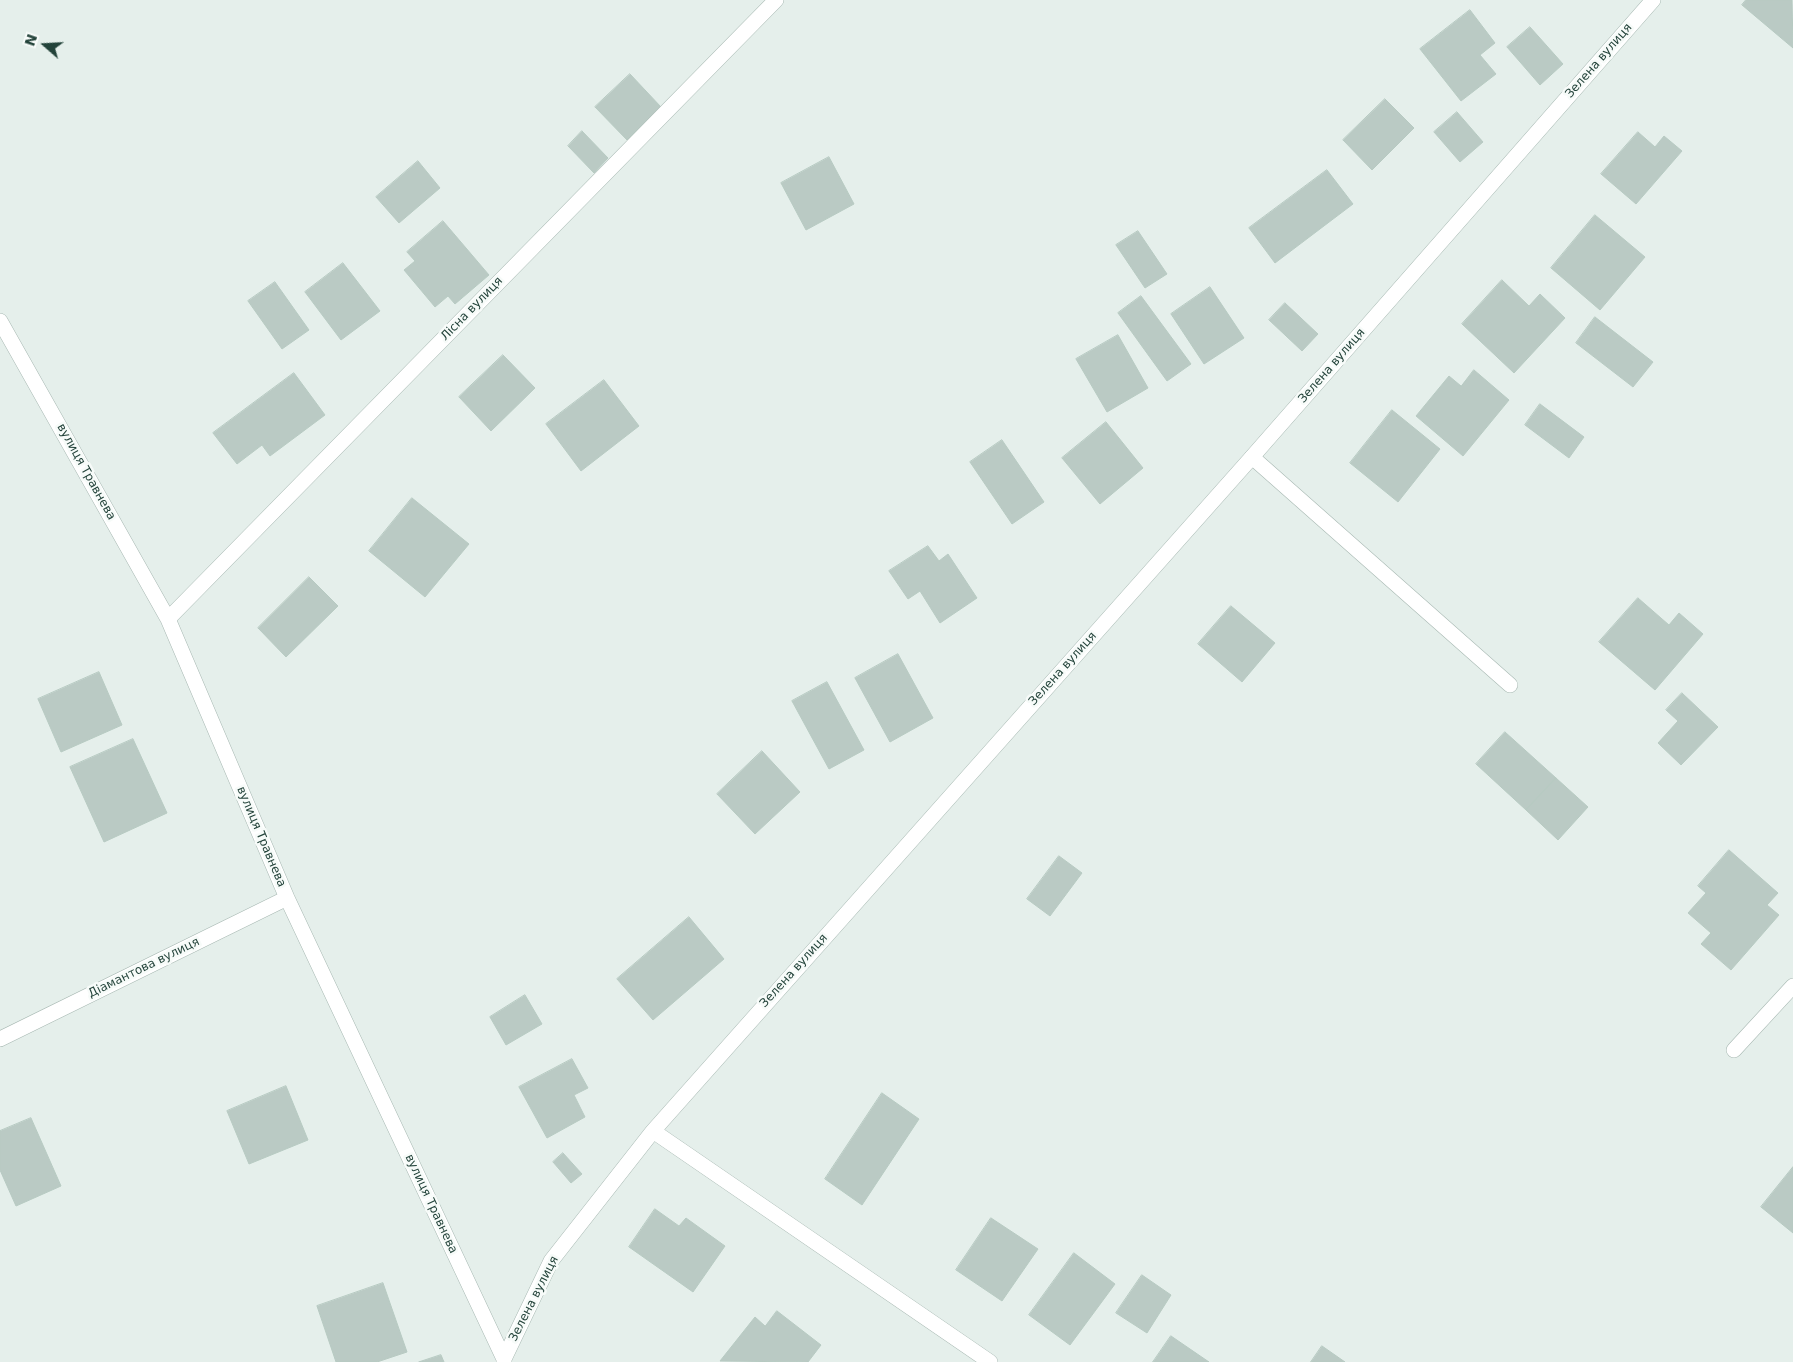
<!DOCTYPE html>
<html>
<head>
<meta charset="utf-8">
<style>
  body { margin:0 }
  #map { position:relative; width:1793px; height:1362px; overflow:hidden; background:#e5efeb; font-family:"DejaVu Sans",sans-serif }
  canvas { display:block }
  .north { position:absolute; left:20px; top:20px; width:50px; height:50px; -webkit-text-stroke:4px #f7fbf9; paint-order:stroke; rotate:289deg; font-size:14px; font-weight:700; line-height:20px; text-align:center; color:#23433a }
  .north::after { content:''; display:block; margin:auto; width:18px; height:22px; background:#23433a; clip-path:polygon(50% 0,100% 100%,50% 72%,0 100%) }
</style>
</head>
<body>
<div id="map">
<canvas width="1793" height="1362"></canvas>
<div class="north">N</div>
</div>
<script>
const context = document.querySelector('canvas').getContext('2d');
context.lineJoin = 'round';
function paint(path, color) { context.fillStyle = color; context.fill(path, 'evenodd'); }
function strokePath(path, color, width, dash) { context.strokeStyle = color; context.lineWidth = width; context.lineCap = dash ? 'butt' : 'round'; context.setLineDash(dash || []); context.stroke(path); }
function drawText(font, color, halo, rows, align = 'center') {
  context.font = font + ' "DejaVu Sans",sans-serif'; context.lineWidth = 5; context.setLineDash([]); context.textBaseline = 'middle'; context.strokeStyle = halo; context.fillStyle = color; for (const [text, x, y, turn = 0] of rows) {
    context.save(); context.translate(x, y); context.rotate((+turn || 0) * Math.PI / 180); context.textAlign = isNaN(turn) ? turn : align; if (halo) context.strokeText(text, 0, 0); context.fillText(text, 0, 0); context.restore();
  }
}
const building = new Path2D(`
  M1746,0H1792L1793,48L1742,5Z
  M1470,10L1495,43L1480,55L1496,74L1461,101L1420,49Z
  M1530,27L1563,64L1540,85L1507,47Z
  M630,74L661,107L627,140L595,107Z
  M1385,99L1414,128L1372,170L1343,140Z
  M1457,112L1483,142L1460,162L1434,132Z
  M582,131L608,158L594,173L568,146Z
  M1638,132L1655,147L1664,136L1682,151L1636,204L1601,174Z
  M829,157L854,204L806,230L781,183Z
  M418,161L440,188L399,223L376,197Z
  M1327,170L1353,204L1275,263L1249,228Z
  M1595,215L1645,257L1600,310L1551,268Z
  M443,221L489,275L455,304L448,296L435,307L404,270L415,261L407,252Z
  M1138,231L1167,274L1145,288L1116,245Z
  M343,263L380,311L341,340L305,292Z
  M1502,280L1529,306L1540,294L1565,318L1514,373L1462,324Z
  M275,282L309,330L282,349L248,301Z
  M1210,287L1244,338L1204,364L1171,314Z
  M1141,296L1191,364L1167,381L1118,313Z
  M1285,303L1318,334L1302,351L1269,320Z
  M1595,317L1653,362L1633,387L1576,343Z
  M1118,335L1148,388L1107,412L1076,359Z
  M503,355L535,388L491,431L459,397Z
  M1474,370L1509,400L1463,456L1416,416L1449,376L1461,386Z
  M294,373L325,415L270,456L262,445L237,464L213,433Z
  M604,380L639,426L581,471L546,424Z
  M1540,404L1584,437L1569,458L1525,425Z
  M1392,410L1440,449L1398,502L1350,463Z
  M1106,422L1143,468L1100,504L1062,458Z
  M1002,440L1044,502L1012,524L970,462Z
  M412,498L469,544L425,597L369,551Z
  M928,546L939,561L948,554L977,598L940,623L920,591L908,599L889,571Z
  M309,577L338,606L286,657L258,628Z
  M1638,598L1669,625L1679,613L1703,634L1655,690L1599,642Z
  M1231,606L1275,643L1242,682L1198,644Z
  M898,654L933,718L890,742L855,678Z
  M99,672L122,725L61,752L38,699Z
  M827,682L864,750L829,769L792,701Z
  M1682,693L1718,727L1681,765L1658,743L1678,721L1666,710Z
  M1505,732L1556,778L1526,810L1476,764Z
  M133,739L167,813L104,842L70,767Z
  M762,751L800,792L755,834L717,794Z
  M1556,778L1588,807L1558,840L1526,810Z
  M1729,850L1778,893L1767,905L1779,915L1731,970L1701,944L1711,933L1688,913L1706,893L1698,886Z
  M1059,856L1082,873L1050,916L1027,899Z
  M689,917L724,959L653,1020L617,979Z
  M525,995L542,1024L506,1045L490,1017Z
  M572,1059L588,1088L574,1095L585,1117L547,1138L519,1087Z
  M286,1086L308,1140L249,1164L227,1111Z
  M882,1093L919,1119L862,1205L825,1179Z
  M31,1118L61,1186L16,1206L0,1170V1131Z
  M563,1153L582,1174L571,1183L553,1162Z
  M1793,1167V1233L1761,1207Z
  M655,1209L679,1226L686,1218L725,1246L693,1292L629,1247Z
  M991,1218L1038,1249L1002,1301L956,1270Z
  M1074,1253L1115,1284L1070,1345L1029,1315Z
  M1142,1275L1171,1295L1147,1333L1116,1313Z
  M383,1283L407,1352L377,1362H336L317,1306Z
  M777,1311L821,1345L808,1362L720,1361L755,1317L765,1326Z
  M1171,1336L1209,1362H1153Z
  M1322,1346L1345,1362H1311Z
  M441,1355L444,1362H419Z`);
paint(building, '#bacac4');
strokePath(building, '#b7cac2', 1);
const lane = new Path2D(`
  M1252,457L1510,685`);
const street = new Path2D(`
  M0,321L168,619L287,898L504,1359V1362
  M168,619L776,0
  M0,1039L287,898
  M1734,1050L1793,986
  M653,1131L990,1362
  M504,1359L551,1261L653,1131L1252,457L1653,0`);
strokePath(lane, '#a7b8b2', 16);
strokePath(street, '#a7b8b2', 16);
strokePath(lane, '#fff', 15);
strokePath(street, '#fff', 15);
drawText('12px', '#23433a', '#f7fbf9', [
  ["Зелена вулиця",1599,61,-49],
  ["Лісна вулиця",472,309,-46],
  ["Зелена вулиця",1332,366,-49],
  ["вулиця Травнева",86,472,61],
  ["Зелена вулиця",1063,669,-48],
  ["вулиця Травнева",261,837,67],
  ["Діамантова вулиця",144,968,-26],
  ["Зелена вулиця",794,971,-48],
  ["вулиця Травнева",431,1204,65],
  ["Зелена вулиця",534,1299,-63]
]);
</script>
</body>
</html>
